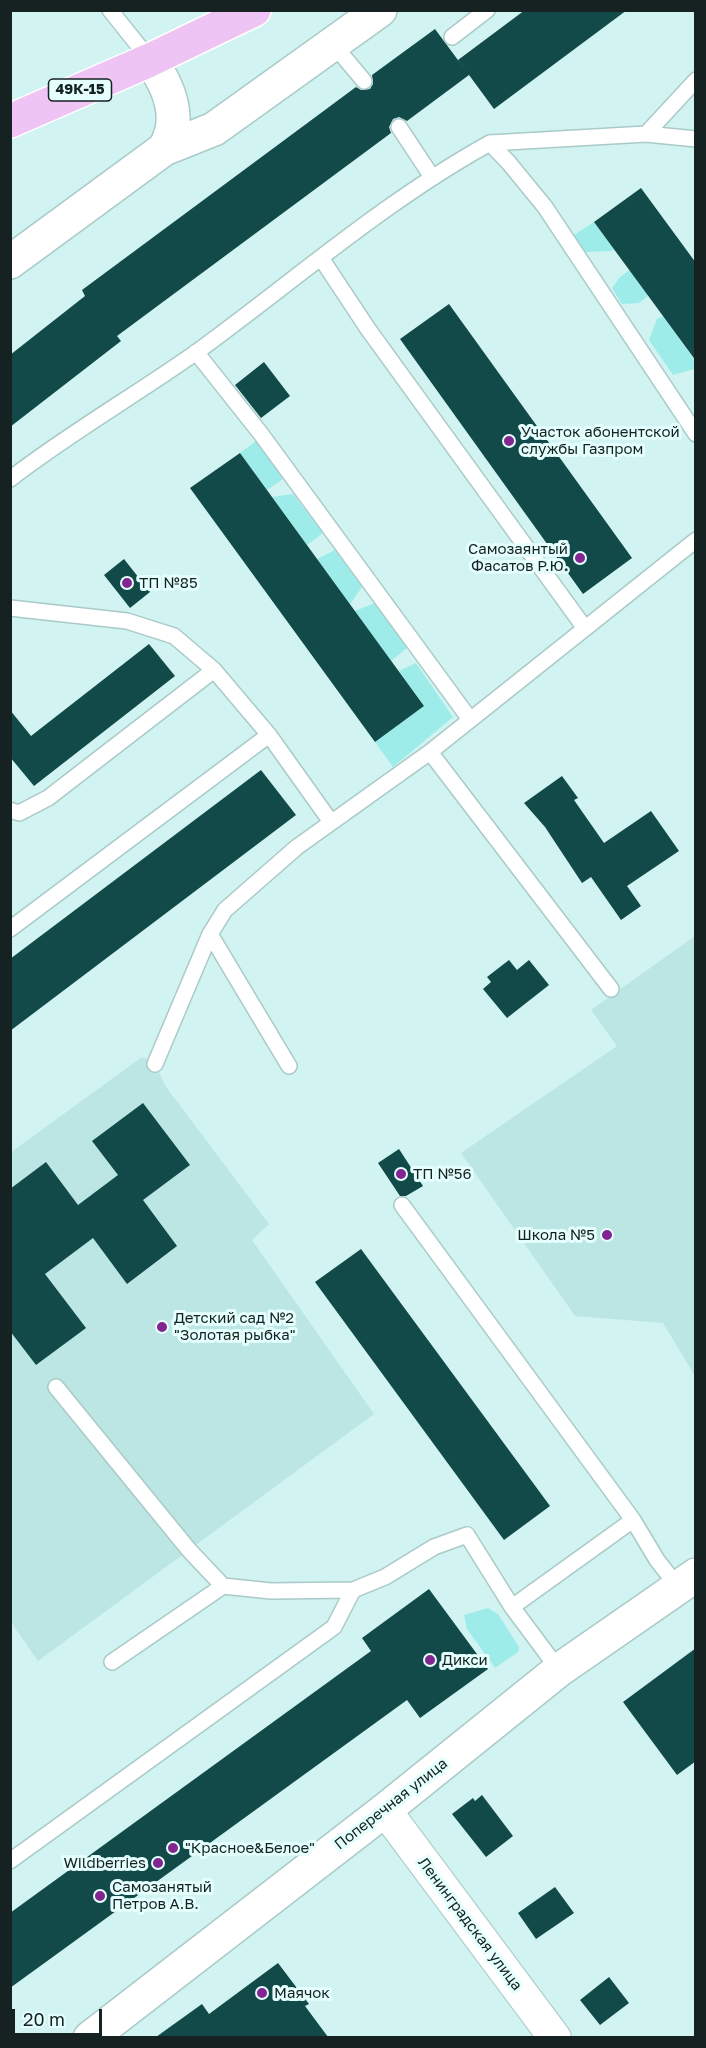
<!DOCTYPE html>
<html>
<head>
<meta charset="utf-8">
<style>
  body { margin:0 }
  #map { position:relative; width:706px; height:2048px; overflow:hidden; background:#d1f3f1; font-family:"Golos Text",sans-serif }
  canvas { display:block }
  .frame { position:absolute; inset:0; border:12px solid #152221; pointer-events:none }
  .scale { position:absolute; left:12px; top:2009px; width:90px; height:27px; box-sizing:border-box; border:3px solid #152221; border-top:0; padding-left:8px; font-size:18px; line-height:21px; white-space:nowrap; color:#152221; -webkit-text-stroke:4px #e4fffd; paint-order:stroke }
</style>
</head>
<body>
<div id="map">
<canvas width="706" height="2048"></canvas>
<div class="frame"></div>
<div class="scale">20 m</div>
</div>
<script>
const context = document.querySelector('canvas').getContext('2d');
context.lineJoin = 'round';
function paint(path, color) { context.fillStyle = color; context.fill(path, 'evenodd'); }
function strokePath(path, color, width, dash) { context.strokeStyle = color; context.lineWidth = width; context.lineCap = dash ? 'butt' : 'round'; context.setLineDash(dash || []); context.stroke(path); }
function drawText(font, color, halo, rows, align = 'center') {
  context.font = font + ' "Golos Text",sans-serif'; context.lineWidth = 6; context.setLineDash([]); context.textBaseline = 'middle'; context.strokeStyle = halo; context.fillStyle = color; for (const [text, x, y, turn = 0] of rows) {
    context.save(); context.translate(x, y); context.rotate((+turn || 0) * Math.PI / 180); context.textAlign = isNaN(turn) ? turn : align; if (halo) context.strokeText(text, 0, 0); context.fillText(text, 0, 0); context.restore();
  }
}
paint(new Path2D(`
  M695,936V1376L663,1323L575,1316L461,1153L617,1046L591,1010Z
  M142,1057L155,1064L166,1087L269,1224L252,1240L374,1414L38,1661L11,1622L10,1153Z`), '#bce6e4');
paint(new Path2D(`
  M594,222L614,249L611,251L585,252L574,235Z
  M630,270L648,296L639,303L622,304L612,288L620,277Z
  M663,316L695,361L694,369L673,375L649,340L657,319Z
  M256,441L283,479L267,490L240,453Z
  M293,494L323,533L307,545L272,497Z
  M335,550L362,587L350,604L317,559Z
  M375,603L407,648L391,661L355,611Z
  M416,663L453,717L393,767L375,742L424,706L399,671Z
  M488,1608L498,1614L519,1647L518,1652L495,1668L467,1629L464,1615Z`), '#9dece9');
paint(new Path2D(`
  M525,10H627L494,109L458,60Z
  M435,29L469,75L407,121L399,117L393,119L389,127L391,133L117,336L121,341L10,427V355L85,296L82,290L356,87L361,90L370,89L373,84L372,75Z
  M641,188L696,263V361L594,222Z
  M449,304L632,558L583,594L400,339Z
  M264,362L290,396L261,418L235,385Z
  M240,453L424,706L375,742L190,488Z
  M124,559L150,592L130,608L104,575Z
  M149,644L175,676L34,786L10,757V710L31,736Z
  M261,770L296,815L10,1031V959Z
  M562,776L578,798L574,800L604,843L651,811L679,851L627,886L641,906L621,920L591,877L582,883L545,827L524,803Z
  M509,960L517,970L529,960L549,985L507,1018L483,989L491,982L487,977Z
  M143,1103L190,1165L143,1200L177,1246L127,1284L93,1238L45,1274L86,1328L36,1365L10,1331V1189L46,1162L78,1205L118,1175L92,1141Z
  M399,1149L423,1186L406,1196H400L378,1163Z
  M361,1249L550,1506L504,1540L315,1282Z
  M429,1589L488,1669L420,1718L407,1700L10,1988V1913L371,1651L362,1638Z
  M696,1648V1761L677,1775L623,1702Z
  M482,1795L513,1836L486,1857L452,1814L473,1798L475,1801Z
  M555,1887L574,1913L536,1939L518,1913Z
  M278,1963L309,2004L305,2006L328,2037H156L202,2004L209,2014Z
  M609,1977L629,2003L600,2025L580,2000Z`), '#114a49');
const lane = new Path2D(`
  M110,10L150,60
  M452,37L487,10
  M333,44L364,81
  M399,127L432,177
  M646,134L696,80
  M490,143L646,134L696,139
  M321,258L368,329L584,627
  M196,352L261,434L469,718
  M10,479C71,432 136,395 198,351C294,281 385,201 490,143L509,163L545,207L696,434
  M10,608L127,621L174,636L214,670L269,735L331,822
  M430,752L611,989
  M10,810L19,813L48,798L214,670
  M10,929L269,735
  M210,934L289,1066
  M155,1064L210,934L225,910L297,847L430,752L696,540
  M402,1205L633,1520L657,1560L678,1587
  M56,1387L189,1550L223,1586L271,1591L353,1590L385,1577L434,1547L467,1535L512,1607L559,1670
  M512,1607L633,1520
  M112,1662L223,1586
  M10,1861L334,1627L353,1590`);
const street = new Path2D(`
  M385,1810L555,2038`);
const secondary = new Path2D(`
  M150,60C169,86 183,120 164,149
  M10,262L164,149L214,129L380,10
  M90,2038L385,1810L559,1670L696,1575`);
const primary = new Path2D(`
  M10,121L150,60L254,10`);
strokePath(lane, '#a9cac8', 18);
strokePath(street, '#a9cac8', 34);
strokePath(secondary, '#a9cac8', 36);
strokePath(primary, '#fff', 36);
strokePath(lane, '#fff', 15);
strokePath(street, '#fff', 32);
strokePath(secondary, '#fff', 33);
strokePath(primary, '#eec4f4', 33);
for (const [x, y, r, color] of [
  [509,441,6,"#832591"],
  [580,558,6,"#832591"],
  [127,583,6,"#832591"],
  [401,1174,6,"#832591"],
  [607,1235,6,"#832591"],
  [162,1327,6,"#832591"],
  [430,1660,6,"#832591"],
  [173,1848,6,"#832591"],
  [158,1863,6,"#832591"],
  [100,1896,6,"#832591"],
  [262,1993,6,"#832591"]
]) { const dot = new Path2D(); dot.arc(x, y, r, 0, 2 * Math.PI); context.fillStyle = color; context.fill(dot); strokePath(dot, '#e4fffd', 2); }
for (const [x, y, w] of [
  [80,90,63]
]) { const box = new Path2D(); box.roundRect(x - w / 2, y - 11, w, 22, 4.5); context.fillStyle = '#e4fffd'; context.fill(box); strokePath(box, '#152221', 1.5); }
drawText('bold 14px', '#152221', null, [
  ["49К-15",80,90]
]);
drawText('15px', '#152221', '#e4fffd', [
  ["Участок абонентской",521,432],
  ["службы Газпром",521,449],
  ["Самозаянтый",568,549,"right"],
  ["Фасатов Р.Ю.",568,566,"right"],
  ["ТП №85",139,583],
  ["ТП №56",413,1174],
  ["Школа №5",595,1235,"right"],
  ["Детский сад №2",174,1318],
  ["\"Золотая рыбка\"",174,1335],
  ["Дикси",442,1660],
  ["\"Красное&Белое\"",185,1848],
  ["Wildberries",146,1863,"right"],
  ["Самозанятый",112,1887],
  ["Петров А.В.",112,1904],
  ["Маячок",274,1993]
], 'left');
drawText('15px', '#152221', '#e4fffd', [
  ["Поперечная улица",391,1804,-38],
  ["Ленинградская улица",470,1924,53]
]);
</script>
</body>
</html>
